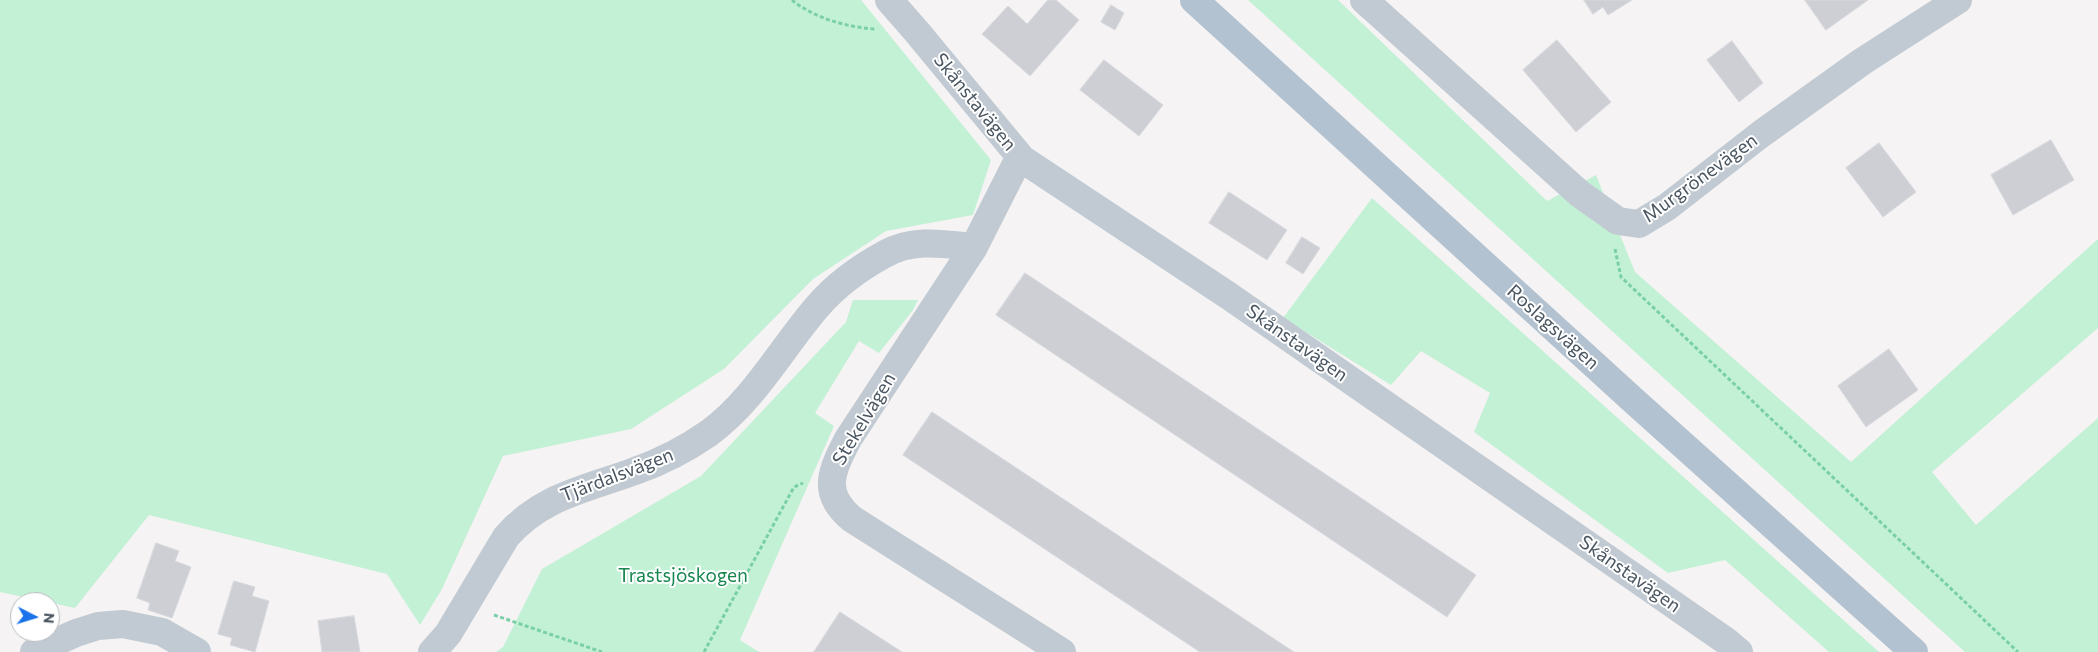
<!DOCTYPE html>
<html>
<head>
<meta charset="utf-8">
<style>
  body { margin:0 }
  #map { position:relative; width:2098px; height:652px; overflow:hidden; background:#f5f3f3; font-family:Commissioner,sans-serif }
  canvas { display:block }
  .north { position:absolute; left:10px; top:592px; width:50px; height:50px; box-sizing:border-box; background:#fff; border:1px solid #b7bbc0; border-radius:50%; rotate:95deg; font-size:14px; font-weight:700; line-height:20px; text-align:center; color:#4a5661 }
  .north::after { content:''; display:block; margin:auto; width:18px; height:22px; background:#1a73e8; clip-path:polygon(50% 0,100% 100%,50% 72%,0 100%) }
</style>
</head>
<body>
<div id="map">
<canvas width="2098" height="652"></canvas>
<div class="north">N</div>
</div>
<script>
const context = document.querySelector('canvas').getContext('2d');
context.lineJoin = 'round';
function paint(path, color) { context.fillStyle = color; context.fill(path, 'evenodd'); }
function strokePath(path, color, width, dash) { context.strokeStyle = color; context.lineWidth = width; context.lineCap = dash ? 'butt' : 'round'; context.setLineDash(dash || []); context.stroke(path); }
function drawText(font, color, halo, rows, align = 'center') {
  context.font = font + ' Commissioner,sans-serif'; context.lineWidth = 4; context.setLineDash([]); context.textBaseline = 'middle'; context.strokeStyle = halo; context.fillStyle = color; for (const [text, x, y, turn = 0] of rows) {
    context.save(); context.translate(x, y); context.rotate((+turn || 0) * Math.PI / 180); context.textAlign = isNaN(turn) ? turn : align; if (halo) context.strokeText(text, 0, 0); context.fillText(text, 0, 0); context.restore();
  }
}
paint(new Path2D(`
  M0,0H861L991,160L973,215L886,231L813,279L724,369L631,429L503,456L442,589L420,625L387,574L149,515L75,608L0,592Z
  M1248,0H1338L1547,201L1596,175L1635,272L1851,462L2098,239V328L1932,472L1976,525L2098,418V652H1965Z
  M1372,198L1879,652H1829L1725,560L1668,573L1474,432L1490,393L1421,351L1391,385L1283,318Z
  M853,300H918L913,310L879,353L859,341L815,413L834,426L740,640L759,652H496L503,647L542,569L701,476L846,322Z`), '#c3f1d5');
const building = new Path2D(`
  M1048,0H1056L1079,20L1030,76L982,34L1008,6L1027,24Z
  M1584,0H1632L1608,15L1603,7L1593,14Z
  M1805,0H1868L1826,30Z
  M1111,5L1124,13L1115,30L1101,22Z
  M1557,40L1611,102L1576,132L1523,70Z
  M1732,41L1763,83L1739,102L1707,60Z
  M1104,60L1163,105L1139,136L1080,90Z
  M2051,140L2074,180L2013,215L1991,175Z
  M1879,143L1916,192L1883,217L1846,168Z
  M1229,192L1287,230L1267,260L1209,223Z
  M1302,237L1320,248L1303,274L1286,263Z
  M1025,273L1476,575L1447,617L996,315Z
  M1889,349L1918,390L1866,427L1838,386Z
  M932,412L1294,652H1200L903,455Z
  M156,543L179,551L175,561L191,567L172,618L148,610L150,603L137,598Z
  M234,581L255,587L252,596L269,601L255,652L230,645L232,638L218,634Z
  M840,612L902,652H814Z
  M354,616L360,652H322L318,621Z`);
paint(building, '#cdcfd5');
strokePath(building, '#d7d9de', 1);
strokePath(new Path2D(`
  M792,0C814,18 846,27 875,29
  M1615,249L1621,277L2018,652
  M494,615L602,652
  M704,652L794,487L803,483`), '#7ad0a6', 3, [4, 2.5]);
strokePath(new Path2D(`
  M889,0L917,32L1022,159L1229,296L1726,641L1739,652
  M1364,0L1580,194L1618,221L1639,224L1667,207L1761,134L1863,61L1958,0
  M1022,159L1015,166L974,247L848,439C832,470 820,493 852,519L1062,652
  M34,652L76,633L98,626L123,624L162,632L197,652
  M432,652L448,634L506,537C541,496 587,489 635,471C661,462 686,449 709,433C754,400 781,349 817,307C835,286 861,267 885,254C913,238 944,244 974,247`), '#c1cad2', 28);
strokePath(new Path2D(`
  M1194,0L1634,401L1914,652`), '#b3c2d1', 28);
drawText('19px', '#4a5661', '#fff', [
  ["Skånstavägen",975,102,51],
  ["Murgrönevägen",1700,178,-36],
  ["Roslagsvägen",1553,327,42],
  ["Skånstavägen",1297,343,35],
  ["Stekelvägen",864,419,-59],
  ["Tjärdalsvägen",617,475,-21],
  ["Skånstavägen",1630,574,35]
]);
drawText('19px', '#17864f', '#fff', [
  ["Trastsjöskogen",683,576]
]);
</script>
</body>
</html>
